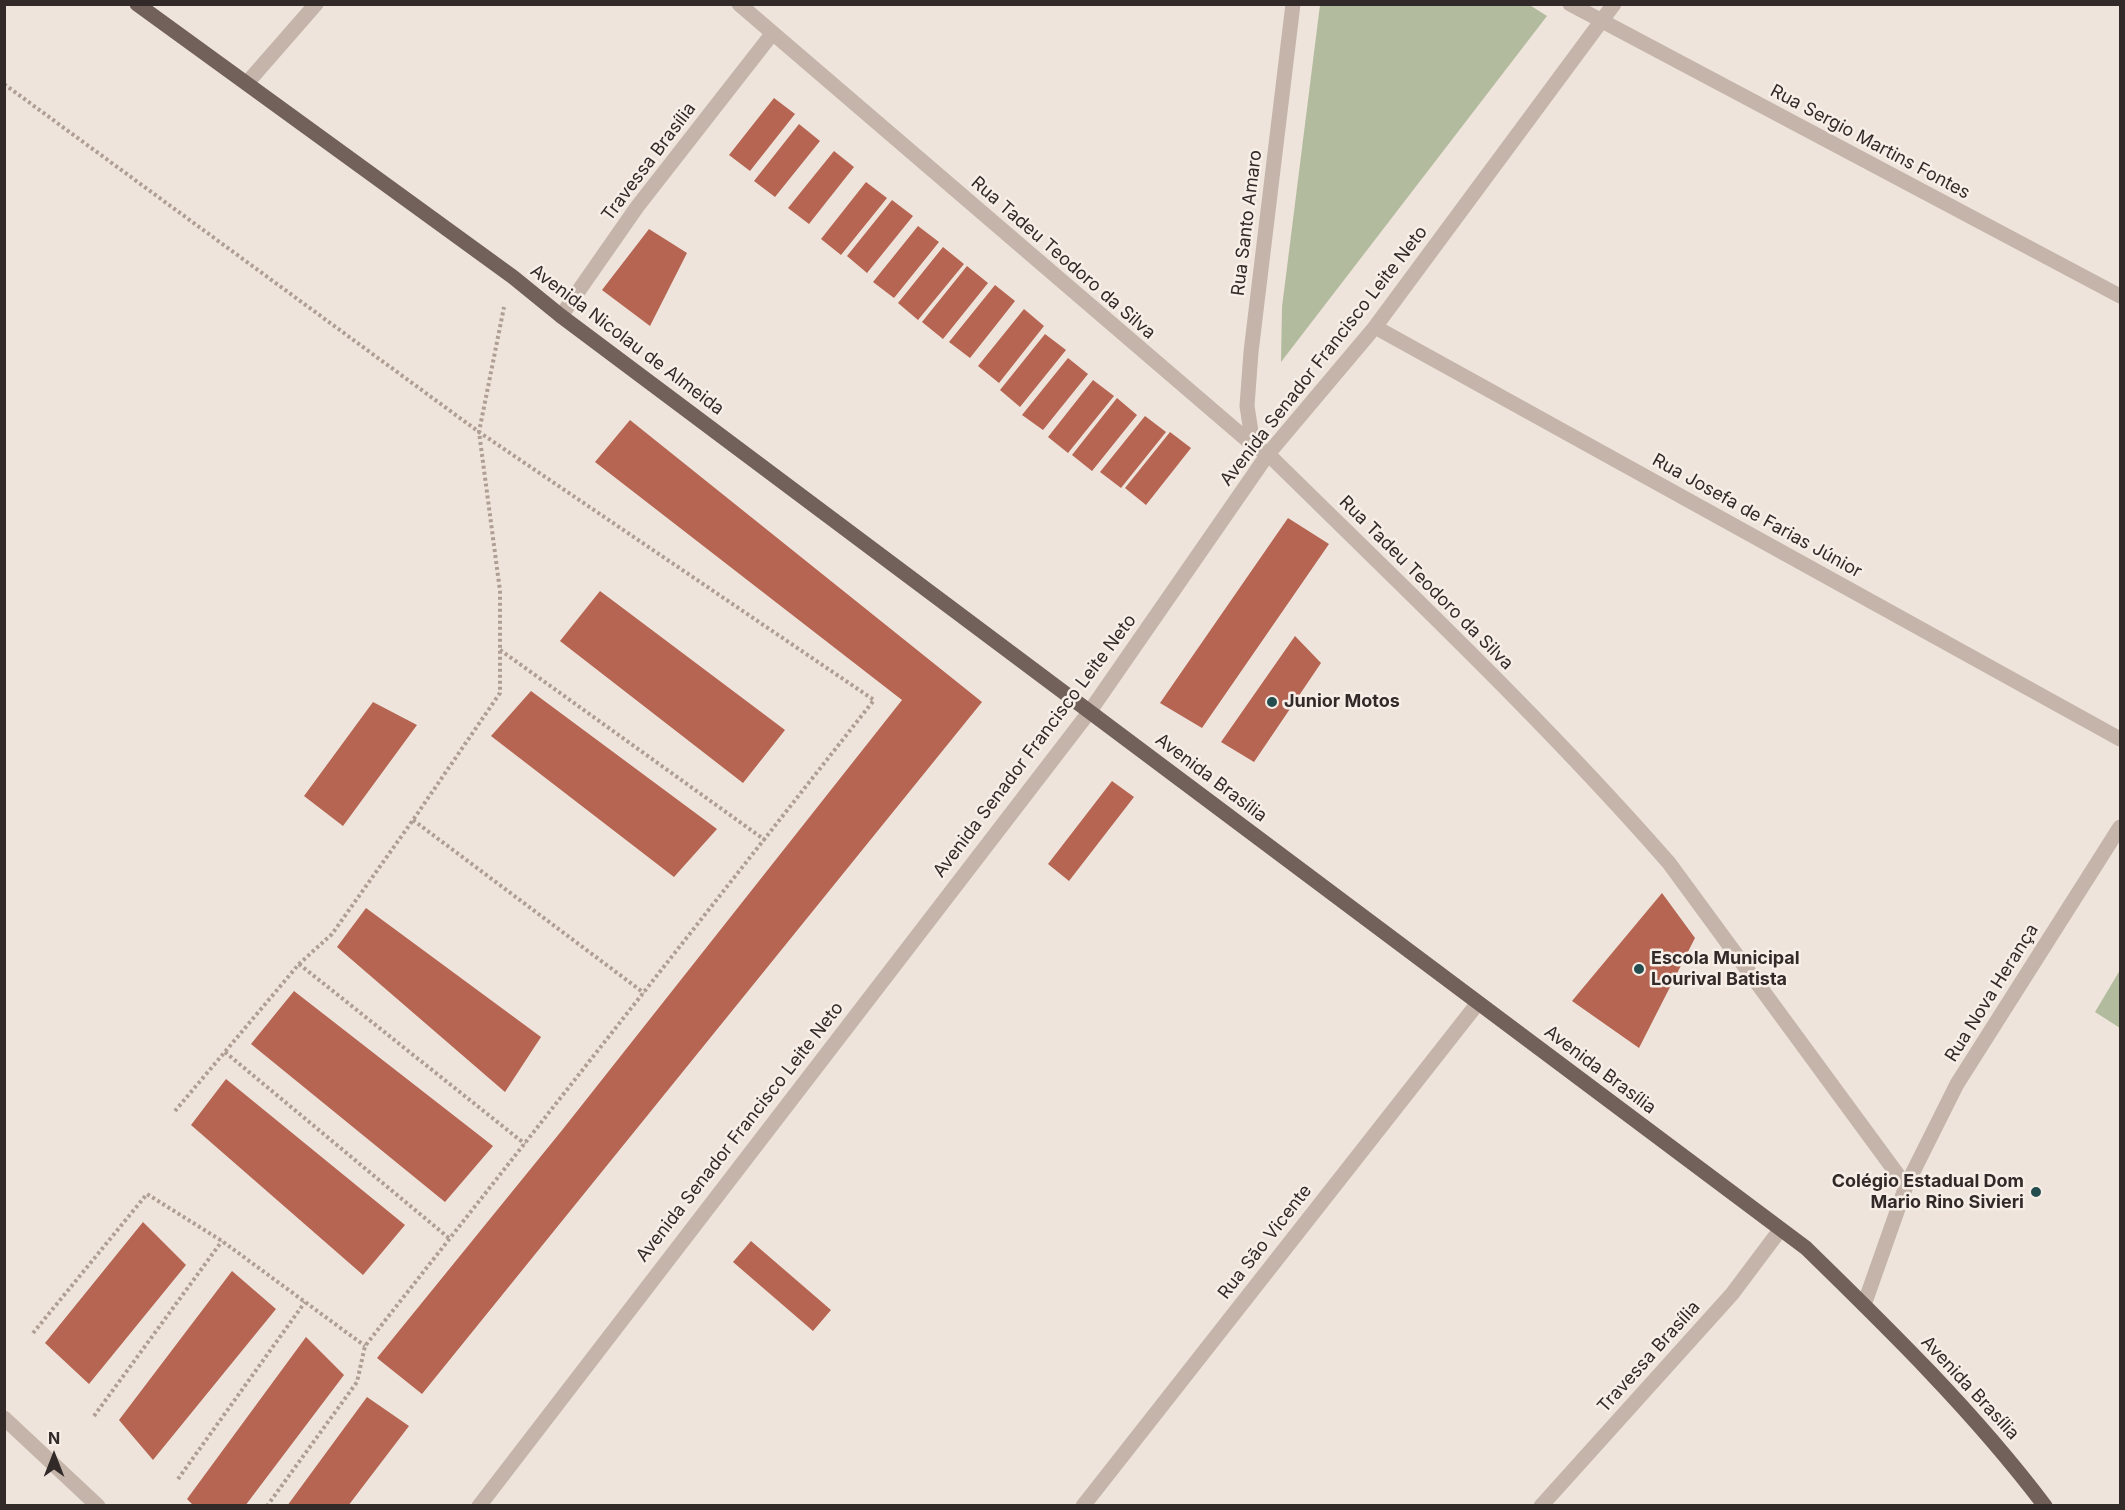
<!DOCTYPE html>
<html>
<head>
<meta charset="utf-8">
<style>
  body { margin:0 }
  #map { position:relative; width:2125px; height:1510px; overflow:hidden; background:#eee4db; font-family:Inter,sans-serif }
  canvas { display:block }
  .frame { position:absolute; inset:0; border:6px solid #322a28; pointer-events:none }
  .north { position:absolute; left:24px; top:1426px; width:60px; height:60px; -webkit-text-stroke:4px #f6eee7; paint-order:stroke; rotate:0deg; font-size:16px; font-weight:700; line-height:24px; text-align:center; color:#322a28 }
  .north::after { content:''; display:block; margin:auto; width:21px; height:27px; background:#322a28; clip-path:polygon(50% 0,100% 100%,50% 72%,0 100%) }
</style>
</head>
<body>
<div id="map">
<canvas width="2125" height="1510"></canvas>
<div class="frame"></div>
<div class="north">N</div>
</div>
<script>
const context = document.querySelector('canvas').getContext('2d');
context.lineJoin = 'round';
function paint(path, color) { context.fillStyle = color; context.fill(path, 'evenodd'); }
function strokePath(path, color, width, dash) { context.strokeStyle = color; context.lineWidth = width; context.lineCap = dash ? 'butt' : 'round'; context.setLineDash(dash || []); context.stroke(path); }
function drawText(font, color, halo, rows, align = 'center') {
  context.font = font + ' Inter,sans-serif'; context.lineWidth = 5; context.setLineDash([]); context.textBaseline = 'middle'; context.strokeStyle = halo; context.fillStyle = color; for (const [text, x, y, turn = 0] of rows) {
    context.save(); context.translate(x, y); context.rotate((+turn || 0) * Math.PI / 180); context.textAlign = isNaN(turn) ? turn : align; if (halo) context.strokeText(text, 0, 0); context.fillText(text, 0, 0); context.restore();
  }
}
paint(new Path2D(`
  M1528,4L1547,16L1281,362L1282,307L1320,5Z
  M2120,970V1028L2095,1012Z`), '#b2bb9d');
paint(new Path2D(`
  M774,98L795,114L750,171L729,155Z
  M799,124L820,141L775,197L754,181Z
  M834,151L854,167L809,224L788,208Z
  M866,182L887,198L841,255L821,239Z
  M892,200L913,216L867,273L847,256Z
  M918,226L939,242L894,298L873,282Z
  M649,229L687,253L650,326L602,290Z
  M943,247L964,264L918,320L898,303Z
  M967,266L988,283L943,339L922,322Z
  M995,285L1015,301L970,358L949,342Z
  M1024,309L1044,326L999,383L978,366Z
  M1045,334L1066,350L1020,407L1000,390Z
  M1068,358L1088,374L1043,430L1022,415Z
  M1093,380L1114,396L1068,453L1048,437Z
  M1117,398L1137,415L1092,471L1072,455Z
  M1145,416L1166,432L1121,488L1100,472Z
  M630,420L982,702L422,1394L377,1358L563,1129L902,700L595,462Z
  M1170,432L1191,448L1146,505L1125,488Z
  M1288,518L1329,544L1202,728L1160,703Z
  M600,591L785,730L743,783L560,641Z
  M1295,636L1321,663L1254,762L1221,742Z
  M531,691L717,829L674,877L491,736Z
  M373,702L417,725L343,826L304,796Z
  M1112,781L1134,797L1069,881L1048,864Z
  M1662,893L1695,938L1639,1048L1572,1001Z
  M366,908L541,1037L505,1092L337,947Z
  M294,991L493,1146L445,1202L251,1044Z
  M226,1079L405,1225L363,1275L191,1125Z
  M143,1222L186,1265L89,1384L45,1343Z
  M751,1241L831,1310L813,1331L733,1262Z
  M232,1271L276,1309L153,1460L119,1420Z
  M306,1337L344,1375L245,1506H194L187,1499Z
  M367,1397L409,1426L348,1506H287Z`), '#b56552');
strokePath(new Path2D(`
  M4,84L479,432L874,700L365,1346L357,1382L267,1506
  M500,650L765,840
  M413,820L644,993
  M299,964L525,1144
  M225,1052L450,1239
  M175,1111L299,964L332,934L413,820L500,693V591L479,432L504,307
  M33,1333L147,1194L222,1241L365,1346
  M94,1416L222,1241
  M178,1479L305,1302`), '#af9e93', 4, [3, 3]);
strokePath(new Path2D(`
  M739,4L1253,445L1268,454C1404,588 1544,720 1669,863L1906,1186L1864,1305
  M1570,4L2120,296
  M247,83L316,4
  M561,316L637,207L772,34
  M1375,327L2120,739
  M1253,445L1247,406L1251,352L1293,4
  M1906,1186L1957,1084L2120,827
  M4,1418L98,1506
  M479,1506L1090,711L1268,454L1375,327L1614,4
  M1083,1506L1478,1003
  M1541,1506L1732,1294L1780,1230`), '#c4b4a9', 15);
strokePath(new Path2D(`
  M137,4L513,277L561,316L1806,1248C1890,1330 1974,1412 2045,1506`), '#72615b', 15);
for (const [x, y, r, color] of [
  [1272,702,6,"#234d4e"],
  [1639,969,6,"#234d4e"],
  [2036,1192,6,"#234d4e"]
]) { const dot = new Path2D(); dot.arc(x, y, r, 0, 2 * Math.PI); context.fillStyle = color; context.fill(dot); strokePath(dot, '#f6eee7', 2); }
drawText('18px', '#322a28', '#f6eee7', [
  ["Rua Sergio Martins Fontes",1870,142,28],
  ["Travessa Brasília",649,162,-53],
  ["Rua Santo Amaro",1247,223,-83],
  ["Rua Tadeu Teodoro da Silva",1063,258,41],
  ["Avenida Nicolau de Almeida",627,340,37],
  ["Avenida Senador Francisco Leite Neto",1324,356,-52],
  ["Rua Josefa de Farias Júnior",1757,516,29],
  ["Rua Tadeu Teodoro da Silva",1426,583,45],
  ["Avenida Senador Francisco Leite Neto",1035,746,-53],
  ["Avenida Brasília",1211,778,37],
  ["Rua Nova Herança",1992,993,-58],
  ["Avenida Brasília",1600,1070,37],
  ["Avenida Senador Francisco Leite Neto",740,1132,-52],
  ["Rua São Vicente",1265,1242,-52],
  ["Travessa Brasília",1649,1357,-48],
  ["Avenida Brasília",1970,1388,47]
]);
drawText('bold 18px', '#322a28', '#f6eee7', [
  ["Junior Motos",1284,702],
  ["Escola Municipal",1651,959],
  ["Lourival Batista",1651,980],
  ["Colégio Estadual Dom",2024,1182,"right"],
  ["Mario Rino Sivieri",2024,1203,"right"]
], 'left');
</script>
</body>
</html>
